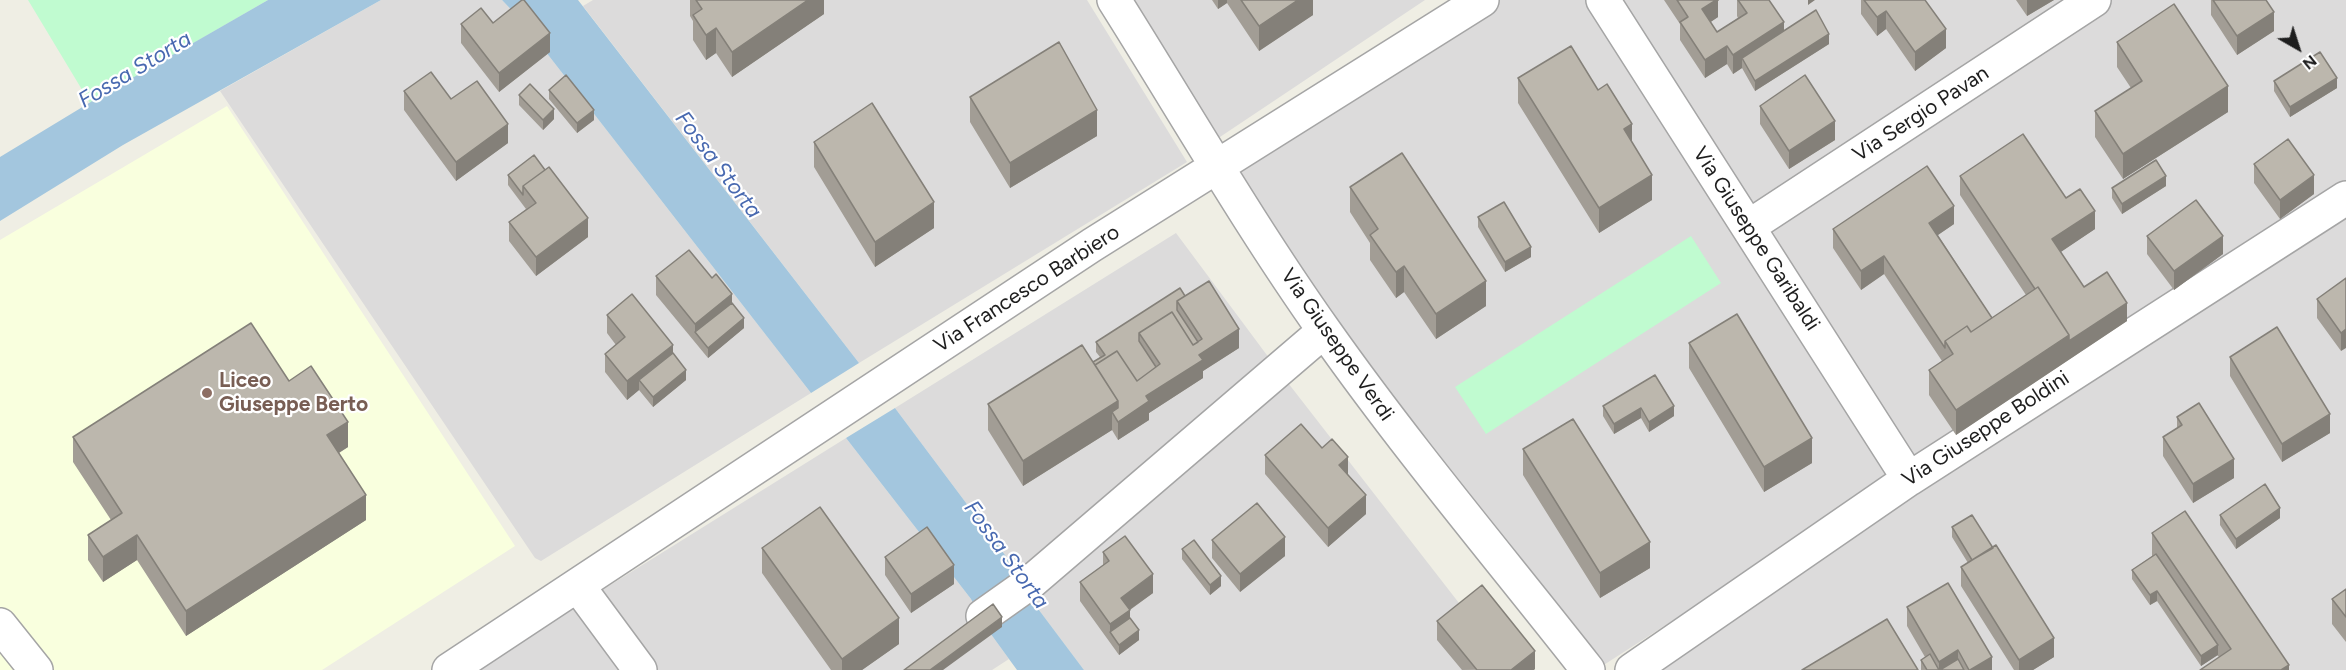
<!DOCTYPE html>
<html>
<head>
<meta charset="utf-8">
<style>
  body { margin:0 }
  #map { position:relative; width:2346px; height:670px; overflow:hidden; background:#efeee4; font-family:Figtree,sans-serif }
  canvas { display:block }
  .north { position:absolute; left:2268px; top:18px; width:60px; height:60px; -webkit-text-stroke:4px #fff; paint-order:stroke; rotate:141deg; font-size:16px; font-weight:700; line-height:24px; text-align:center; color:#1e1e1e }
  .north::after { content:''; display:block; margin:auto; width:21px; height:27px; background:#1e1e1e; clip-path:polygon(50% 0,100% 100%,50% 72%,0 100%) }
</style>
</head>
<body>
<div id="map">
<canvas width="2346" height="670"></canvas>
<div class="north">N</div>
</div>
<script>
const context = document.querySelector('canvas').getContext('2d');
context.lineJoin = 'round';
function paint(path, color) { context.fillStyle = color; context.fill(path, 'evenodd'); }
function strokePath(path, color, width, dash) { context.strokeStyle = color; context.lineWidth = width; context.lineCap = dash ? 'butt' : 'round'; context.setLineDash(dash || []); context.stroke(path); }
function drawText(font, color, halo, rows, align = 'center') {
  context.font = font + ' Figtree,sans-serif'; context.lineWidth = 4.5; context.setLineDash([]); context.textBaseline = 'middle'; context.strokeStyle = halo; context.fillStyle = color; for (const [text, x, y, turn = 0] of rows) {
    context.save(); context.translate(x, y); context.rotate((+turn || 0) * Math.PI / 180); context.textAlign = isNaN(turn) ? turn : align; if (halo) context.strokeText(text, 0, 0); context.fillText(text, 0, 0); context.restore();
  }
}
paint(new Path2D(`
  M381,0H502L521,20L811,393L541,561L535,558L220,91Z
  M593,0H1087L1187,162L859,363L583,6Z
  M1112,0H1425L1202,149Z
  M1497,0H2346V187L1599,668L1364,370L1231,171Z
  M2346,215V670H1659L1896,505Z
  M1176,233L1278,370L1511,670H1084L1030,598L1014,567L895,408Z
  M846,438L971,599L985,626L1009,659L992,670H474Z`), '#dcdbdb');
paint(new Path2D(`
  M227,106L515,546L322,670H0V240Z`), '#f9ffde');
paint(new Path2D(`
  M28,0H268L90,103Z
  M1691,236L1721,283L1486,434L1455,387Z`), '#c0fbd0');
paint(new Path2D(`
  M268,0H381L123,145L0,221V157L94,100Z
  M502,0H578L859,363L811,393L521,20Z
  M895,408L1014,567L1030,598L1084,670H1017L985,626L971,599L846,438Z`), '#a3c6de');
const minor = new Path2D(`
  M1114,0C1184,111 1250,226 1326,333C1408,449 1500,558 1588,670
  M1603,0L1909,479
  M1748,227L2094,0
  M578,586L640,670
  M983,616L1031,582L1324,331
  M0,625L36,670
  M449,670L1092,245L1482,0
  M1632,670L1909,479L2346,198`);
strokePath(minor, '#a5a5a5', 36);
strokePath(minor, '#fff', 33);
paint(new Path2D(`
  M690,0H824V14L732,77L716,53L706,60L693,40V21L690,16Z
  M1212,0H1313V15L1259,51L1227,3L1218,9Z
  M1664,0H1719L1718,1V17L1710,22L1717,32L1738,18L1737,16V0H1769L1784,31L1829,44L1755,91L1742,68L1733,74L1727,64L1705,78L1680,40V24Z
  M1861,0H1925L1946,48L1915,71L1886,29L1877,36L1861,14Z
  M2016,0H2054L2027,16Z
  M2211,0H2266L2274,31L2237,55L2211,15Z
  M493,23L550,52L499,92L461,43V24Z
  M2117,42L2228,112L2123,179L2095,137V111L2131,88L2117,67Z
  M1518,78L1652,200L1599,233L1518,103Z
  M2274,81L2337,88L2290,117L2274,91Z
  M549,90L594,120L577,133L549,99Z
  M404,91L451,99L508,143L456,181L404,110Z
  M519,95L554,119L543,130L519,105Z
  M970,97L1097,136L1010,188L970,122Z
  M1760,106L1835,140L1789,169L1760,124Z
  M814,142L934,228L875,267L814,167Z
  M2254,164L2314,194L2280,219L2254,183Z
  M508,175L588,237L536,276L509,241V222L526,209L508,185Z
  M1960,176L2066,198L2095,229L2060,252L2084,287L2127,321L1956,435L1929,395V370L1942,361L1884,274L1861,290L1833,248V229L1954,224L1938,235L1992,318L2026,295L1960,195Z
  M2166,186L2122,214L2112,198V188Z
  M1350,187L1486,306L1436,339L1404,292L1396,298L1370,260V243L1350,212Z
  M1478,217L1531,257L1505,272L1478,227Z
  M2147,236L2223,254L2174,290L2147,254Z
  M656,276L732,303L744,328L708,358L656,295Z
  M2346,278L2341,351L2317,318V299Z
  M1185,296L1239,348L1203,371V378L1149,413V420L1118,440L1112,430L1023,486L988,430V404L1093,362L1100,357L1096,352V342Z
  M607,315L673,353L686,380L653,407L639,390L627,400L605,372V354L616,345L607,333Z
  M1689,343L1812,463L1764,492L1689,368Z
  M2230,357L2330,433L2282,462L2230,376Z
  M289,381L348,447L339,453L366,520L186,636L137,560L103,582L88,560V535L111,520L73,462V437Z
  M1603,406H1674V416L1649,432L1641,418L1614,434L1603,416Z
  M2177,417L2234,478L2193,503L2163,456V437L2177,428Z
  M1322,448L1348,475L1366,514L1328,547L1265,474V455Z
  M1523,449L1650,568L1600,598L1523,475Z
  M2220,515L2280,518L2236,549L2220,525Z
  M1952,527L2054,657L2033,670H2014L1961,586V567L1968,563L1952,537Z
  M2152,533L2289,670L2219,657L2217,655L2201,666L2157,601L2150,605L2132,579V570L2152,556Z
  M1212,540L1285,556L1240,592L1212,558Z
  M762,548L899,644L862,670H831L762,573Z
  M1182,549L1221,586L1210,595L1182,559Z
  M1103,552L1153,593L1130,610V618L1139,640L1119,655L1080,601V582L1103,565Z
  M885,557L954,584L911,613L885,575Z
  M2346,589V642L2332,624V599Z
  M1907,607L1992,670H1921V660L1925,657L1907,626Z
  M1437,621L1535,669L1462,670L1437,640Z`), '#a29d95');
paint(new Path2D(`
  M808,0H824V14L732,77V52Z
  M1218,0H1227V3L1218,9Z
  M1298,0H1313V15L1259,51V26Z
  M1710,0H1719L1718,1V17L1702,28V9Z
  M1808,0H1815L1808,5Z
  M2027,0H2054L2027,16Z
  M1886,11V29L1877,36V17Z
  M2274,12V31L2237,55V36Z
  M1784,22V41L1742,58V68L1733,74V55Z
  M716,28V53L706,60V35Z
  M1946,29V48L1915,71V52Z
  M550,33V52L499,92V73Z
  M1829,34V44L1755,91V81Z
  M1727,46V64L1705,78V60Z
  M2337,78V88L2290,117V107Z
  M2228,86V112L2123,179V154Z
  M554,109V119L543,130V120Z
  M594,110V120L577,133V123Z
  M1097,110V136L1010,188V163Z
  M1835,121V140L1789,169V151Z
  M508,124V143L456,181V162Z
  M1632,124V150L1624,129Z
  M1652,175V200L1599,233V208Z
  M2314,175V194L2280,219V200Z
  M2166,176V186L2122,214V204Z
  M934,202V228L875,267V242Z
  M1954,206V224L1929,241V223Z
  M2095,211V229L2052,258V239Z
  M588,218V237L536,276V257Z
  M2223,236V254L2174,290V271Z
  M1531,247V257L1505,272V262Z
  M1884,256V274L1861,290V271Z
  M1404,266V292L1396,298V272Z
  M1486,281V306L1436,339V314Z
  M732,294V313L695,332V324Z
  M2127,303V321L1956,435V410L2069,335Z
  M744,318V328L708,358V348Z
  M1239,329V348L1203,371V378L1149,413V420L1118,440V422L1193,353Z
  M2346,329V348L2341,351V333Z
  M673,345V363L639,380V390L627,400V381Z
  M686,370V380L653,407V397Z
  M1118,401V421L1112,412V430L1023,486V461Z
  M1674,406V416L1649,432V422Z
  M1641,408V418L1614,434V424Z
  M2330,414V433L2282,462V444Z
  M348,422V447L327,460V435Z
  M1812,438V463L1764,492V467Z
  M1348,457V476L1339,465Z
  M2234,459V478L2193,503V484Z
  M366,495V520L186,636V611Z
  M1366,495V514L1328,547V528Z
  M2280,508V518L2236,549V539Z
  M137,535V560L103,582V557Z
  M1285,537V556L1240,592V574Z
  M1650,542V568L1600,598V573Z
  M954,565V584L911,613V594Z
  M1153,574V593L1125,613L1130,610V628L1110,632V624L1121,598Z
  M1221,576V586L1210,595V585Z
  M2157,591V601L2150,605V595Z
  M1002,617V627L943,670H930Z
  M899,618V644L862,670H842V659Z
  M1139,630V640L1119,655V645Z
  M2054,638V657L2033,670H2019V660Z
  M2218,645V655L2201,666V656Z
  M1958,650V669L1939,670V662Z
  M1535,651V669L1534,670H1511Z
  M1992,657V670H1970Z
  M2289,665V670H2281Z`), '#848079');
const building = new Path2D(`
  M522,0H524L550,33L499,73L461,24L481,8L493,23Z
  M696,0H808L732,52L716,28L706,35L693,15L702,9Z
  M1241,0H1298L1259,26Z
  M1677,0H1716L1702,9L1717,32L1747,13L1738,0H1769L1784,22L1733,55L1727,46L1705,60L1680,22L1688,17Z
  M1864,0H1925L1946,29L1915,52L1886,11L1877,17Z
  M2213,0H2266L2274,12L2237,36Z
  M2174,4L2228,86L2123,154L2095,111L2142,81L2117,42Z
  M1816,10L1829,34L1755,81L1742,58Z
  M1059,42L1097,110L1010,163L970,97Z
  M1571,46L1598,90L1607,84L1632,124L1624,129L1652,175L1599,208L1518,78Z
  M2320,52L2337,78L2290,107L2274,81Z
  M431,72L451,99L477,81L508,124L456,162L404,91Z
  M566,75L594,110L577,123L549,90Z
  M1805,75L1835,121L1789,151L1760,106Z
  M530,84L554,109L543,120L519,95Z
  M872,103L934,202L875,242L814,142Z
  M2023,134L2066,198L2080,189L2095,211L2052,239L2084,287L2107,272L2127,303L2069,341V335L2038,287L2035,289L1960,176Z
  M2288,139L2314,175L2280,200L2254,164Z
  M1402,153L1486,281L1436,314L1404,266L1396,272L1370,235L1378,229L1350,187Z
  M534,155L545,170L523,186V195L508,175Z
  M2156,160L2166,176L2122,204L2112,188Z
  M1927,166L1954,206L1929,223L1992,318L1971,332L1967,326L1945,341V348L1884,256L1861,271L1833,229Z
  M549,167L588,218L536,257L509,222L536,203L523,186Z
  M2196,200L2223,236L2174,271L2147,236Z
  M1504,202L1531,247L1505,262L1478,217Z
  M689,250L712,278L716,274L732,294L695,324L656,276Z
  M2346,278V329L2341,333L2317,299Z
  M1209,281L1239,329L1199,355L1203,360L1146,396L1149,401L1118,422L1112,412L1118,408V401L1095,365L1117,351L1137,381L1160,364L1139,333L1172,312L1193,345L1202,339L1177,301Z
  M2038,287L2069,335L1956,410L1929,370L1953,354L1945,341L1967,326L1971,332Z
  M1180,288L1185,296L1177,301V310L1198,342L1193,345L1172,312L1139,333V341L1156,367L1137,381L1117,351L1095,365L1093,362L1105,355L1096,342Z
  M632,294L673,345L627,381L605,354L625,337L607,315Z
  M732,303L744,318L708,348L695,332Z
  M1737,314L1812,438L1764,467L1689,343Z
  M251,323L289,381L311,366L348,422L327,435L366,495L186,611L137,535L103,557L88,535L122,513L73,437Z
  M2277,327L2330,414L2282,444L2230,357Z
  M1082,345L1118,401L1023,461L988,404Z
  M673,353L686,370L653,397L639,380Z
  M1655,375L1674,406L1649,422L1641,408L1614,424L1603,406Z
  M2199,403L2234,459L2193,484L2163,437L2182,425L2177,417Z
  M1573,419L1650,542L1600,573L1523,449Z
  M1301,424L1322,448L1332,439L1348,457L1339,465L1366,495L1328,528L1265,455Z
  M2265,484L2280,508L2236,539L2220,515Z
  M1257,503L1285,537L1240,574L1212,540Z
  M820,507L899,618L842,659L762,548Z
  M2185,511L2289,665L2281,670H2200L2231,649L2152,533Z
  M1972,515L1993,548L1972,560L1952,527Z
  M927,527L954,565L911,594L885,557Z
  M1125,536L1153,574L1121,598L1130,610L1110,624L1080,582L1109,561L1103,552Z
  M1194,540L1221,576L1210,585L1182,549Z
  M1996,545L2054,638L2019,660L1961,567Z
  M2156,554L2218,645L2201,656L2157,591L2150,595L2132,570Z
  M1948,583L1992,657L1970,670H1969L1958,650L1939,662L1907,607Z
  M1482,585L1535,651L1511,670H1477L1437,621Z
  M2346,589V617L2332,599Z
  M993,604L1002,617L930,670H904Z
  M1130,618L1139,630L1119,645L1110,632Z
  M1887,619L1918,670H1802Z
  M1930,654L1939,670H1927L1921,660Z
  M1958,659L1964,670H1940Z`);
paint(building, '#bcb7ad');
strokePath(building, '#848079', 1.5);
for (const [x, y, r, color] of [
  [207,393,6,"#8d6e63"]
]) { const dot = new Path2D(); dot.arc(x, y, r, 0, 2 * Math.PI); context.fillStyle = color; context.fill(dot); strokePath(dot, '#fff', 2); }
drawText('21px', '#1e1e1e', '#fff', [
  ["Via Sergio Pavan",1921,114,-33],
  ["Via Giuseppe Garibaldi",1756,239,57],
  ["Via Francesco Barbiero",1027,289,-33],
  ["Via Giuseppe Verdi",1337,345,55],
  ["Via Giuseppe Boldini",1986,429,-33]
]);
drawText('bold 21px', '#785e54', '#fff', [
  ["Liceo",219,381],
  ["Giuseppe Berto",219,405]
], 'left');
drawText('italic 22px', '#4869b0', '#fff', [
  ["Fossa Storta",135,70,-31],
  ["Fossa Storta",718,165,53],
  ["Fossa Storta",1006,555,54]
]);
</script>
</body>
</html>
